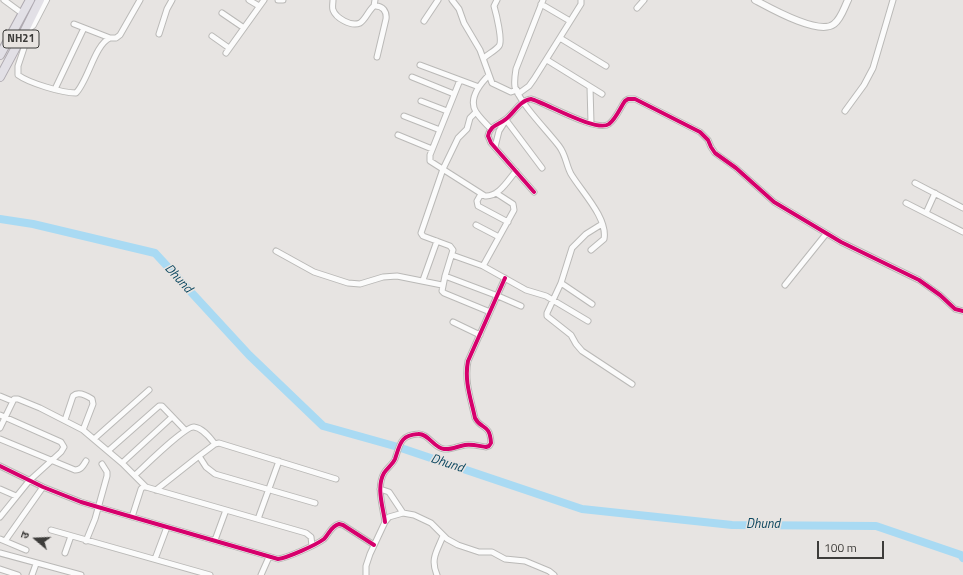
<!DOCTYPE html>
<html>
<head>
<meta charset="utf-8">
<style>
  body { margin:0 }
  #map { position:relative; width:963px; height:575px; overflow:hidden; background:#e7e4e2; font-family:"Titillium Web","Noto Sans Devanagari",sans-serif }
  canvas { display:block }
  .north { position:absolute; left:16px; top:519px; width:40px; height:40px; -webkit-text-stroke:3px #e8e4e1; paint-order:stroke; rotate:289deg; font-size:11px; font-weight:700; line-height:16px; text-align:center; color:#3d3c3a }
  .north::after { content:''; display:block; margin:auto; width:14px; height:18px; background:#3d3c3a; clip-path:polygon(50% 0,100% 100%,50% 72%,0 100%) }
  .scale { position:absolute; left:817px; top:541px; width:67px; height:18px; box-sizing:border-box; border:2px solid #3d3c3a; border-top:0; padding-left:5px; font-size:12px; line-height:14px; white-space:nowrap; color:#3d3c3a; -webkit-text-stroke:3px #e8e4e1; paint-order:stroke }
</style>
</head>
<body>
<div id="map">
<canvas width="963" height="575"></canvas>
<div class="north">उ</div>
<div class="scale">100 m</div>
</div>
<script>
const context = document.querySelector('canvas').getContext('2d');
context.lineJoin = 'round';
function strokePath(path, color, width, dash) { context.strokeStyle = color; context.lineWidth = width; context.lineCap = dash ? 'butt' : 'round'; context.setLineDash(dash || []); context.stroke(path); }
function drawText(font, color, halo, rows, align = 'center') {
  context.font = font + ' "Titillium Web",sans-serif'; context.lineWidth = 3; context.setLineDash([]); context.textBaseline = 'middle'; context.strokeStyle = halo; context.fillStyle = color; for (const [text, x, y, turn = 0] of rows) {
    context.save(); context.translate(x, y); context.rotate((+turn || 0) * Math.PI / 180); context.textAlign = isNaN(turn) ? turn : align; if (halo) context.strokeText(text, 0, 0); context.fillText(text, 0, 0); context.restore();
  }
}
strokePath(new Path2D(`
  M0,219L33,224L155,253L249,355L323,426L398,447L582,509L732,525L876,526L961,555L963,558`), '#a9daf3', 8);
const minor = new Path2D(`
  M4,0L23,14
  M249,0L259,6
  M278,0H283
  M333,0C333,3 332,7 333,10C336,18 351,27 360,23C366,19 368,11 374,6C383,5 387,12 386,19L377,57
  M452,0L459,9L464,23L480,50L492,83L511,92L517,90
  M543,0L516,69C515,75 514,81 515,87C522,106 546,129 559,146C566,155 566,165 571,174C581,191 608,218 604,239L591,250
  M541,4L570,21
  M374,6L375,0
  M637,8L644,0
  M222,13L244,28
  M424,21L438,0
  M74,24L110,38
  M159,34L167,9L172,0
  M212,36L229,48
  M21,38L25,45L18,66V75C29,83 62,93 76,93C88,81 95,44 110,38H116L120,35L140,0
  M560,38L606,66
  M226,53L264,0
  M484,58C488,54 495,51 499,46C503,41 496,13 494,6L497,0
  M547,60L602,94
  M420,65L479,87
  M489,75C480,84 468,99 476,112C480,118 486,124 491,129
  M412,77L454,94
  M460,80L430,155V161L485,196C499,197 508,180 516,171
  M590,87L591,123
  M55,89L84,28
  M518,94L529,86L534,79L581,4V0
  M421,101L447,111
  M845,111L864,85L873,68L893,0
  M476,112L470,118L467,129L458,138L443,169L421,233L423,236L450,246L453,250L445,276L442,291L444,293L490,312
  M404,116L440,130
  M398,135L432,149
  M495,147L499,131L506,120L542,168
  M915,183L963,208
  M534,192L491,143L488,136C490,125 499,125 506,119C514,113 520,100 531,99C546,103 597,133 609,124C616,119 620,108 625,101L628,99H635L700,132L708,140L711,147L715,153L736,168L774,202L841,242L919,280L940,295L955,309L963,311
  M481,194L477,201L478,206L508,222
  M906,203L963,232
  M926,213L935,193
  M602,224L586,234L572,248L561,283L547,313V316L571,335L576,344L582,351L632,384
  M476,225L499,237
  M276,251L314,272L348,283L360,284L383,277L397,276L442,285
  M452,255L483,266L526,290L546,296L588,321
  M483,266L514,210L513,204L496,193
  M445,276L498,296L521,306
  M423,280L437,241
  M561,283L592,304
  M785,285L826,234
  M453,322L480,335
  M0,396L12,401
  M0,415L61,442L64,447L61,452L29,481L0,517
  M65,420L73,396C78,391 86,395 92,399L93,404L83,430
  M0,428L14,399H18L40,408L83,430L122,463L146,487
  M0,439L75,470C81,470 83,466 86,461
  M94,439L149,390
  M108,451L159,406H162L185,430
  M199,456L206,467L215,474L315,503
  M122,463L172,417
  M0,466L43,487L81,502L115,512L278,559C287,558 316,545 324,539C329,534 331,526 339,524L343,525L374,545
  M135,475C144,467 185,426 194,427C203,428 210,438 215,444
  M0,489L16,496
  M380,489L389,492L403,513
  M156,490L199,456L215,444L219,443L336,479
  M132,517L141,489L143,487H146L306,533L311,537L312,546
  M258,519L279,461
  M385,522C383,507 376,487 384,473C387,468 393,464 395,459C400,445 400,435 418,434C428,433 434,448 444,449C451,450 458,446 465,445C472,444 479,446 486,447L489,446L491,443C490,423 481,430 475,418C471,399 464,381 468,361L505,278
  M51,530L210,575
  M0,539L26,550
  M215,540L226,510
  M5,541L43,487
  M86,541L95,519L107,476V472L102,464
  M0,553L81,575
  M65,553L71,536
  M155,559L167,527
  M0,569L18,575
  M32,575L36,564
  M261,575L269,557
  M366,575V566L370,554L385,522L389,517L403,513L414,515L431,523L447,539L458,545L479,552H492L505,559L525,561L549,571L554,575
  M437,575C430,559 437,551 443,536`);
const tertiary = new Path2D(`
  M755,0C770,8 819,36 834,24C841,19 844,8 848,0
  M25,31L33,25L46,0`);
const trunk = new Path2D(`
  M0,55L30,0
  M0,77L22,36L40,0`);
strokePath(minor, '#bab9b7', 7);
strokePath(tertiary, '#bab9b7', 8);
strokePath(trunk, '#aea9b0', 10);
strokePath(minor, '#fbfbfb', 5);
strokePath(tertiary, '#fbfbfb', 6);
strokePath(trunk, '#e2e0e6', 8);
strokePath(new Path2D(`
  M534,192L491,143L488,136C490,125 499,125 506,119C514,113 520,100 531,99C546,103 597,133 609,124C616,119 620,108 625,101L628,99H635L700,132L708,140L711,147L715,153L736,168L774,202L841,242L919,280L940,295L955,309L963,311
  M0,466L43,487L81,502L115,512L278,559C287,558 316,545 324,539C329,534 331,526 339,524L343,525L374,545
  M385,522C383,507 376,487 384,473C387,468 393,464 395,459C400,445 400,435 418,434C428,433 434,448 444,449C451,450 458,446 465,445C472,444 479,446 486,447L489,446L491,443C490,423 481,430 475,418C471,399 464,381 468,361L505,278`), '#d6006c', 4);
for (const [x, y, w] of [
  [21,39,36]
]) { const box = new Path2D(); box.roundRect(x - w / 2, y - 9, w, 18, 3); context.fillStyle = '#e8e4e1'; context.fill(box); strokePath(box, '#3d3c3a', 1); }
drawText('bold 11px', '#3d3c3a', null, [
  ["NH21",21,39]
]);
drawText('italic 13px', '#0b4760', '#e8e4e1', [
  ["Dhund",178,279,47],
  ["Dhund",447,464,18],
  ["Dhund",763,525]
]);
</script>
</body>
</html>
